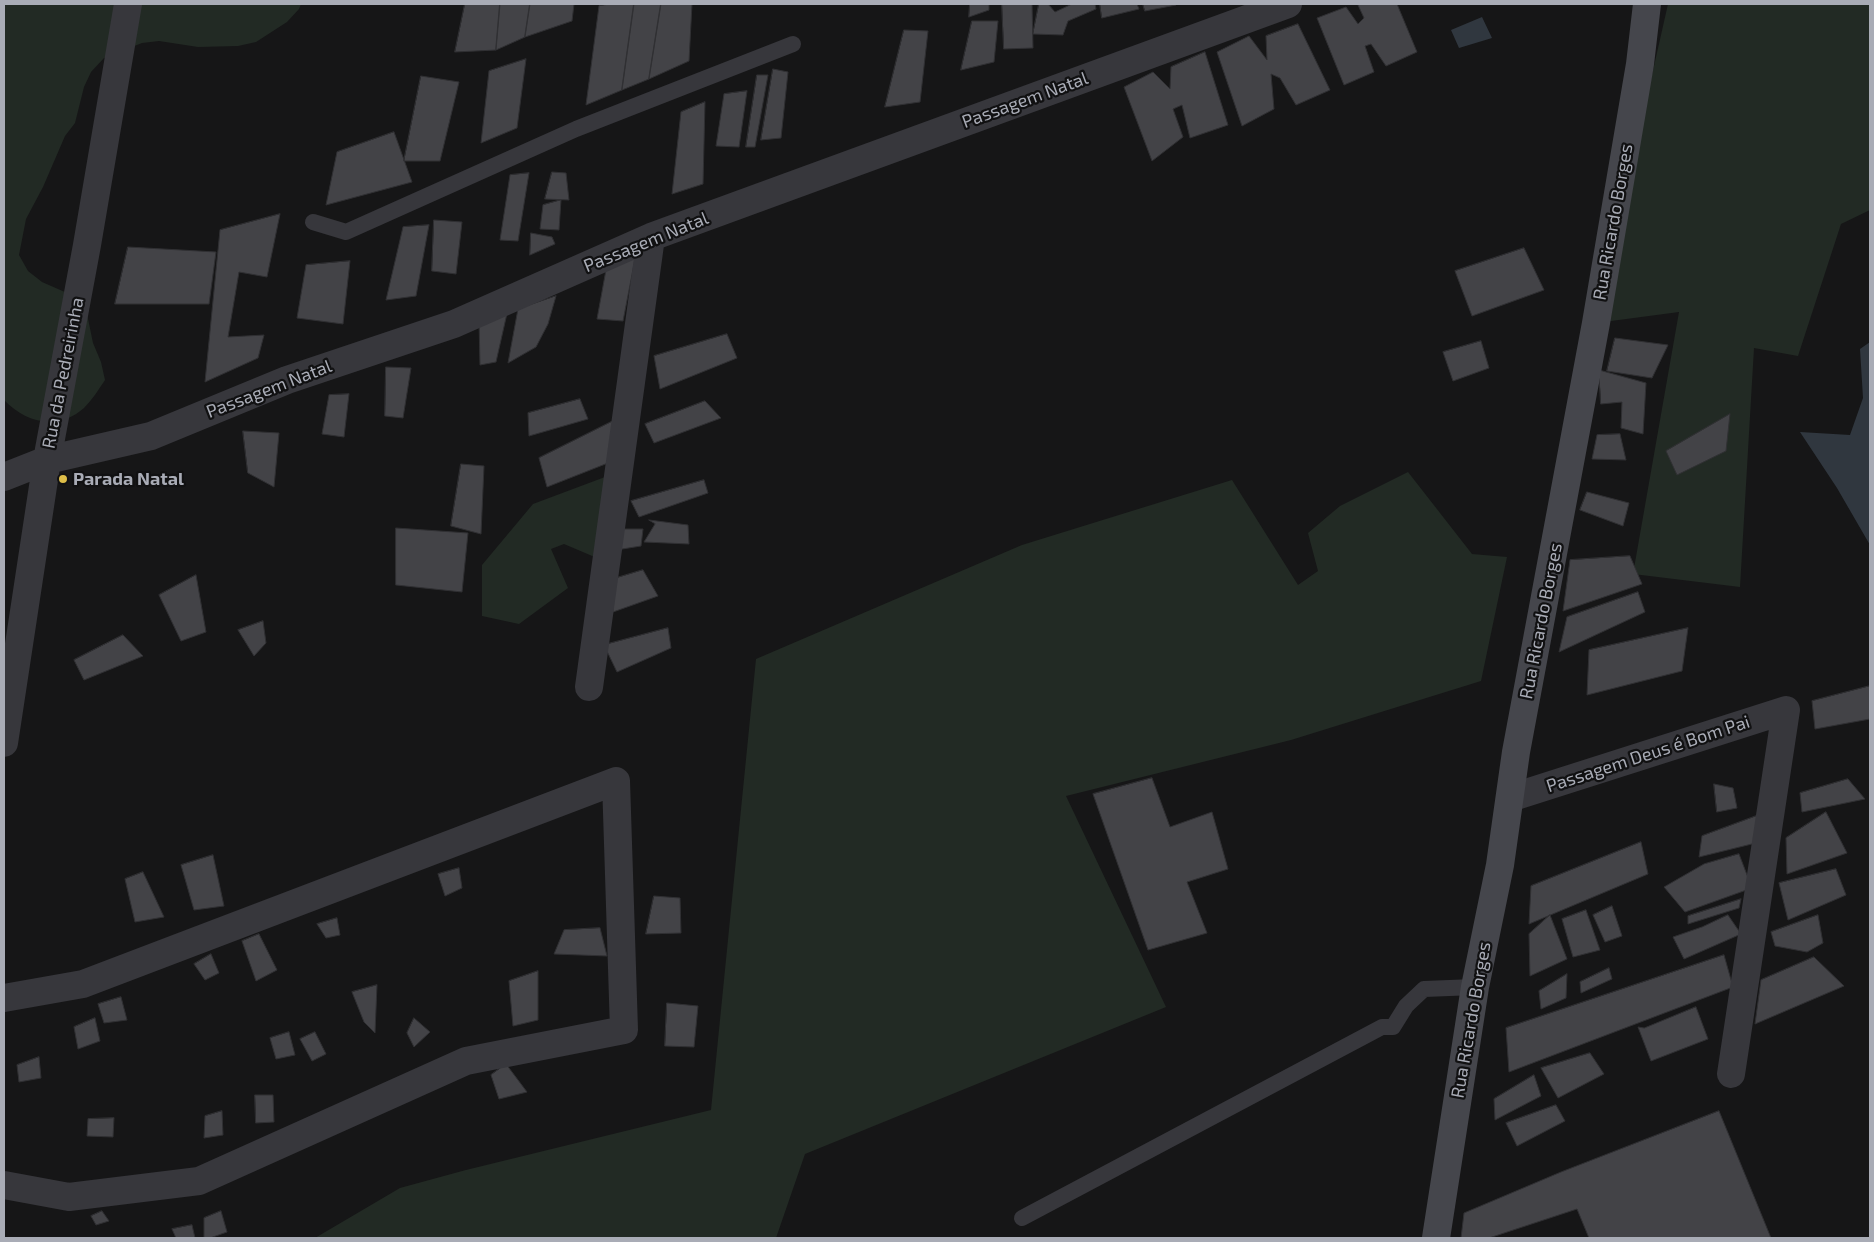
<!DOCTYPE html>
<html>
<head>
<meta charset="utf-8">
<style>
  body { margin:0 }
  #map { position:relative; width:1874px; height:1242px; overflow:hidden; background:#161617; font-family:"Exo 2",sans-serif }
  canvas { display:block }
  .frame { position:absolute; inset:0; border:5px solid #a9acb6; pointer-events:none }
</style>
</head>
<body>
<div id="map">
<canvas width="1874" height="1242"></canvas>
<div class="frame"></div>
</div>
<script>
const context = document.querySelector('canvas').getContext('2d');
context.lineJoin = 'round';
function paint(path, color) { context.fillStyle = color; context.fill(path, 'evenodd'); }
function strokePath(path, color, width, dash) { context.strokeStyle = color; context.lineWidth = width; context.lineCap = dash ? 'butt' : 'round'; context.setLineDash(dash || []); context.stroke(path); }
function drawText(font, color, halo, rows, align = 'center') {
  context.font = font + ' "Exo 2",sans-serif'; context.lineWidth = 4.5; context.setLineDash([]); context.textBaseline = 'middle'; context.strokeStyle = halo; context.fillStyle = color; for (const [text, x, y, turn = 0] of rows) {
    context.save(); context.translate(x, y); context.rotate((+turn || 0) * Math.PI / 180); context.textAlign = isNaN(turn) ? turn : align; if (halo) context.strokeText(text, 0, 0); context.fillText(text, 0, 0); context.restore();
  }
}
paint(new Path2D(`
  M4,4H301L299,9L287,22L256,42L238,46L198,47L159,41L142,43L104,58L91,72L84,87L75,123L65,136L43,187L26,219L19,255L28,271L42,282L74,296L86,309L93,343L101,362L105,380C99,389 92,400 84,408C58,431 26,423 4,400Z
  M1668,4H1870V210L1841,224L1798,356L1754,348L1740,587L1633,574L1679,312L1596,323Z
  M1408,472L1472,554L1507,557L1481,681L1291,740L1066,796L1166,1007L805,1154L776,1238H315L400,1188L466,1170L711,1110L756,659L1022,545L1232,480L1298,585L1318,571L1308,533L1340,506Z
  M613,474L597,558L564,544L551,549L568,588L519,624L482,616V565L533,504Z`), '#222a24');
paint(new Path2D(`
  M1482,17L1492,38L1459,48L1451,30Z
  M1870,342V545L1837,488L1800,432L1850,435L1863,398L1860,349Z`), '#30373f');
const building = new Path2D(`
  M465,4H500L496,50L455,52Z
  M500,4H530L525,37L496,50Z
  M530,4H574L572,21L525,37Z
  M610,4H634L622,90L586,105L599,6Z
  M634,4H661L649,79L622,90Z
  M661,4H692L689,61L649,79Z
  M970,4H989V10L969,17Z
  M1002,4H1032L1033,48L1004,49Z
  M1039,4H1048L1055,12L1072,4H1095L1096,9L1068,21L1063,35L1033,34Z
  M1100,4H1137L1139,9L1102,18Z
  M1143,4H1175L1176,5L1145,11Z
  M1362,4H1397L1417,52L1386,66L1371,44L1365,46L1374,72L1344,85L1317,18L1346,7L1358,24L1364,18L1358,5Z
  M972,21H998L994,62L961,70Z
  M1298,24L1330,90L1296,105L1280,78L1271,74L1274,109L1242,126L1217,52L1249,36L1267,60L1266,36Z
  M904,30L928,31L920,102L885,107Z
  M1205,52L1228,125L1190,138L1182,105L1173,109L1183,137L1152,161L1124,87L1153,72L1170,89L1171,67Z
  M526,59L517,128L481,143L489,71Z
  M773,69L788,72L781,138L761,140Z
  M757,75H768L755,147H746Z
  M421,76L459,82L440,161H404Z
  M747,91L739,147L716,146L724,94Z
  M705,102L703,184L672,194L681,112Z
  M394,132L412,182L326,205L337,152Z
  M552,172L566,173L569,200L545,199Z
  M529,173L518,241L500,240L510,175Z
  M561,200L559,230L540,229L543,205Z
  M280,214L267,277L239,272L228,337L264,335L258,358L205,382L220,230Z
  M434,220L462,222L456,274L432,271Z
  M429,225L416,296L386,300L403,227Z
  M531,233L552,237L555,244L530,255Z
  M128,247L216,252L209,304H115Z
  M1524,248L1544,290L1472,316L1455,271Z
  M636,254L623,321L597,319L608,259Z
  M350,261L343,324L297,318L306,265Z
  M556,296L548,324L536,347L508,363L518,309Z
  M508,309L496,362L480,365L479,320Z
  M727,334L737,358L660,389L654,356Z
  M1615,338L1668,345L1652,378L1607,371Z
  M1481,341L1489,368L1453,381L1443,352Z
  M386,367L411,368L403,418L385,416Z
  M1599,370L1646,383L1643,434L1621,428L1622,402L1601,404Z
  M349,394L344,437L322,434L329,395Z
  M580,399L588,419L529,436L528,413Z
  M705,401L721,418L654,443L645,424Z
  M1730,414L1726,451L1677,475L1666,451Z
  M615,420L608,463L547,487L539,458Z
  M243,431L279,433L274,487L248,473Z
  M1620,434L1626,460L1592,459L1597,435Z
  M461,464L484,466L481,534L451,526Z
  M704,480L708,493L639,517L631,501Z
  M1587,492L1629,503L1623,526L1580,510Z
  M649,520L688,525L689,544L644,542L655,524Z
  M396,528L468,533L462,592L396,585Z
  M621,529H643L641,546L616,550Z
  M1630,556L1642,584L1563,611L1570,560Z
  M643,570L658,596L613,612V579Z
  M196,575L206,632L181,641L159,595Z
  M1638,592L1645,612L1559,652L1567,617Z
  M263,621L266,643L254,656L238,630Z
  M668,628L671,648L617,672L604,645Z
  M1688,628L1682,671L1587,695L1589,650Z
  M123,635L143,656L84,680L74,660Z
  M1870,686V719L1815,729L1812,701Z
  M1152,778L1170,827L1212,812L1228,869L1187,882L1207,933L1148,950L1093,794Z
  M1848,779L1865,799L1802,812L1800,793Z
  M1714,784L1733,788L1737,808L1717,812Z
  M1826,812L1847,853L1787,874L1786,838Z
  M1759,815L1760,842L1699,857L1702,836Z
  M1641,842L1648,874L1529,924L1531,886Z
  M1739,854L1752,888L1685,912L1664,887L1704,864Z
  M213,855L224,906L194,910L181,865Z
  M459,868L462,888L445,896L438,874Z
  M1836,869L1846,895L1788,920L1779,883Z
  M143,872L164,917L135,922L125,879Z
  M654,896L680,898L681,933L646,934Z
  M1741,899L1739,908L1688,924V916Z
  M1612,906L1622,936L1605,942L1593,915Z
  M1586,910L1600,950L1573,957L1562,919Z
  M1550,915L1567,959L1530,976L1529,934Z
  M1728,915L1741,934L1684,959L1673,937L1702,927Z
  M1818,915L1823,943L1807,952L1775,946L1771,932Z
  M337,918L340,935L326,938L317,924Z
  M600,928L607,956L554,954L564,930Z
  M259,934L277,970L256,981L242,941Z
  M211,954L219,973L205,980L194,964Z
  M1724,955L1733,987L1509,1072L1506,1028Z
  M1814,957L1844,986L1755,1024L1761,980Z
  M1609,968L1612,979L1581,993L1580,982Z
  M538,971V1020L513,1026L509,981Z
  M1567,974L1566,998L1541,1009L1539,991Z
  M377,985L375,1033L364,1022L352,992Z
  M121,997L127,1020L104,1023L98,1004Z
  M667,1003L698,1006L694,1047L665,1046Z
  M1696,1007L1708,1039L1651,1061L1638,1027L1644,1028Z
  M95,1018L100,1041L78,1049L74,1027Z
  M414,1018L430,1032L414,1047L407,1033Z
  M289,1032L295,1055L276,1059L270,1038Z
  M315,1032L326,1054L312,1061L300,1039Z
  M1590,1053L1604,1074L1558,1098L1541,1068Z
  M39,1057L41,1078L19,1082L17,1065Z
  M506,1064L527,1092L499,1099L491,1075Z
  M1534,1075L1541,1096L1495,1120L1494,1099Z
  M255,1095H273L274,1122L256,1123Z
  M1556,1105L1565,1121L1517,1146L1506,1123Z
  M222,1111L223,1135L204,1138L205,1116Z
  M1719,1111L1771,1238H1589L1577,1209L1489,1238H1461L1464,1213L1561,1172Z
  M114,1118L113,1137L87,1136L88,1119Z
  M102,1211L109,1221L96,1225L91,1216Z
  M221,1211L227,1232L210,1238H204V1218Z
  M192,1225L195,1238H176L172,1229Z`);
paint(building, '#434347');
strokePath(building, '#303033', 1);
strokePath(new Path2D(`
  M313,222L346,232L576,129L793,44
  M1022,1218L1382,1027H1393L1406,1006L1424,989L1475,987`), '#37373c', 16);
strokePath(new Path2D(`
  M4,477L47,460L151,436L287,380L454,324L651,237L1288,4
  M589,687L651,237
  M4,743L47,460L87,245L128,4
  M1510,798L1786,710L1731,1074
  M4,998L83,984L616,781L624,1030L466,1061L199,1181L69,1197L4,1185`), '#37373c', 28);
strokePath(new Path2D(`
  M1436,1238L1475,987L1500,865L1516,752L1596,323L1640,64L1647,4`), '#45464c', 28);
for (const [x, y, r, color] of [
  [63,479,5,"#ddbd48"]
]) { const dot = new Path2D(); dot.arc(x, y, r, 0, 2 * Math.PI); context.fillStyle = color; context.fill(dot); strokePath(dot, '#111112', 2); }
drawText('18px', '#a9acb6', '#111112', [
  ["Passagem Natal",1025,100,-20],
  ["Rua Ricardo Borges",1613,222,-80],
  ["Passagem Natal",646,242,-22],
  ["Rua da Pedreirinha",63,373,-79],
  ["Passagem Natal",269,389,-21],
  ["Rua Ricardo Borges",1541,621,-79],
  ["Passagem Deus é Bom Pai",1648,754,-18],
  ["Rua Ricardo Borges",1471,1020,-80]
]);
drawText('bold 18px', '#a9acb6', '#111112', [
  ["Parada Natal",73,479]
], 'left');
</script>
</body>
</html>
